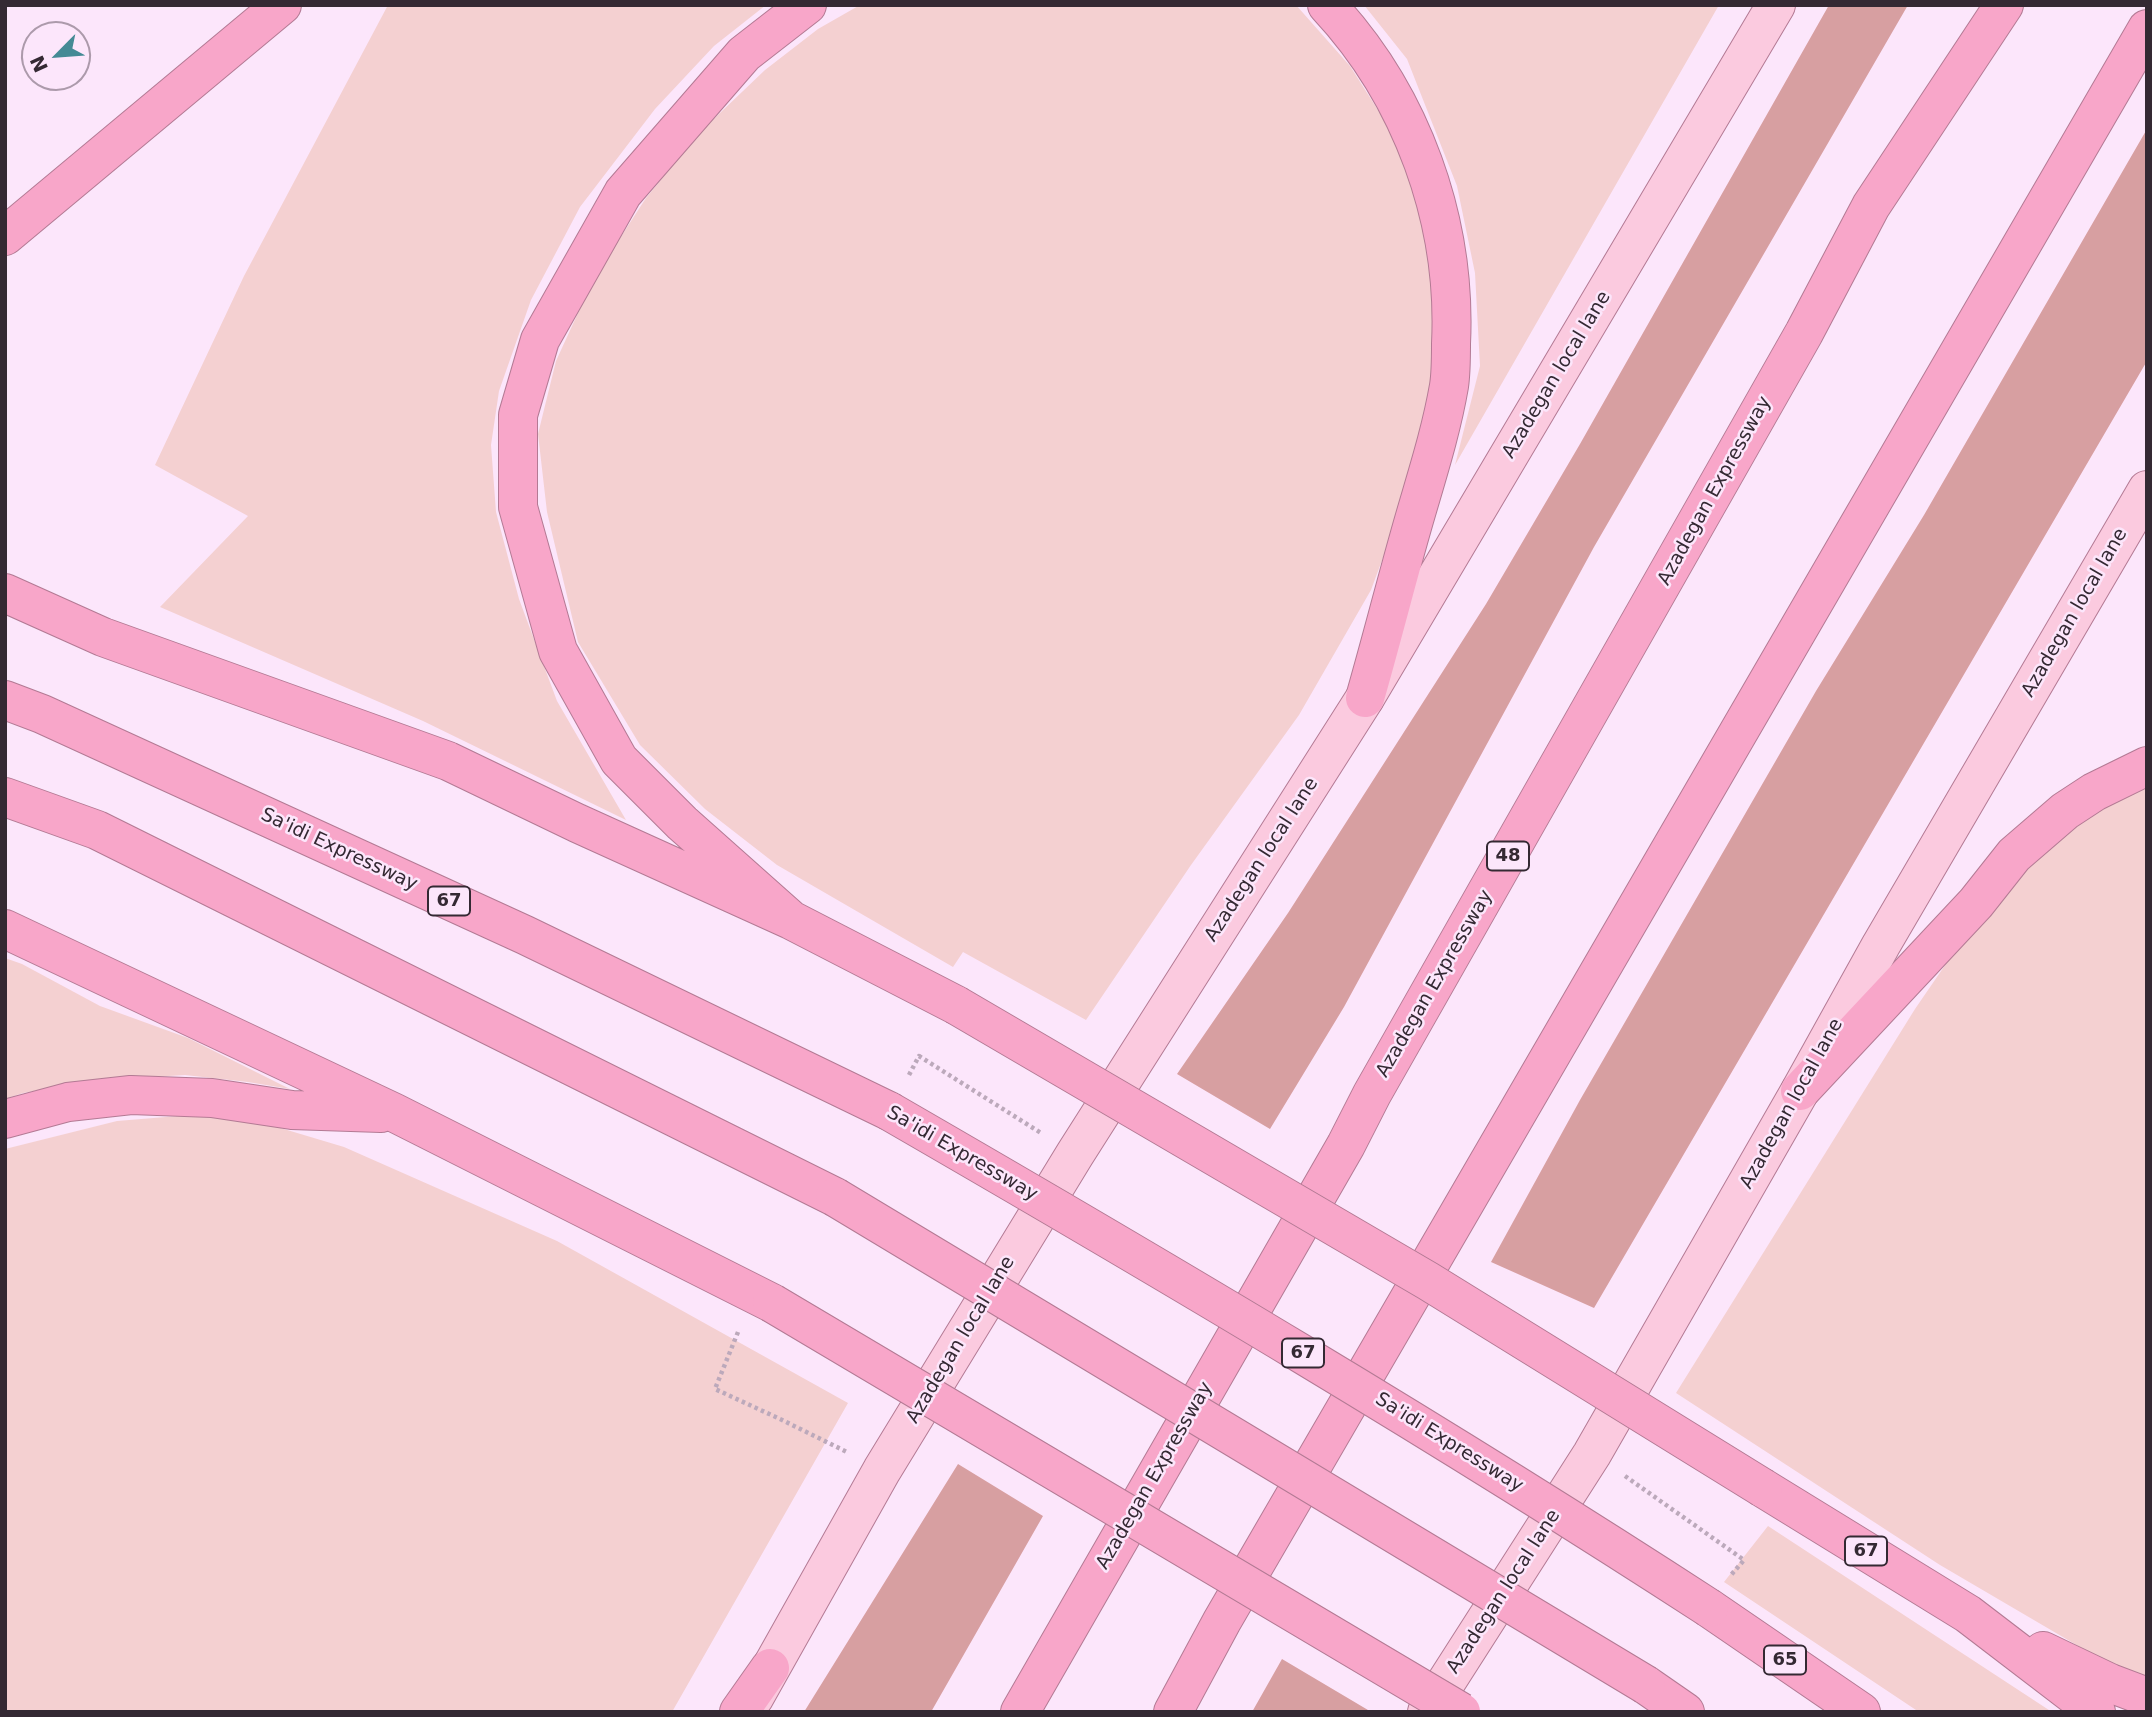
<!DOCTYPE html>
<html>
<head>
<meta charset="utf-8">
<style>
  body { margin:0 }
  #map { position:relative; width:2152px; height:1717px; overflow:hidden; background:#fce6fb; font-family:"DejaVu Sans",sans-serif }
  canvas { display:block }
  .frame { position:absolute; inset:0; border:7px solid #342933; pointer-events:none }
  .north { position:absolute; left:21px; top:21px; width:70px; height:70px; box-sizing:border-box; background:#fce6fb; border:2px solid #ac9aab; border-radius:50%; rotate:245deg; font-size:19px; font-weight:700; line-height:28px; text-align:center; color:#342933 }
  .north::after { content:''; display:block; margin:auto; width:24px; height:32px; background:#448a95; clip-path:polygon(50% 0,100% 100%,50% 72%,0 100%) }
</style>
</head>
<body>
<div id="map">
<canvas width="2152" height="1717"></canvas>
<div class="frame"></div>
<div class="north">N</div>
</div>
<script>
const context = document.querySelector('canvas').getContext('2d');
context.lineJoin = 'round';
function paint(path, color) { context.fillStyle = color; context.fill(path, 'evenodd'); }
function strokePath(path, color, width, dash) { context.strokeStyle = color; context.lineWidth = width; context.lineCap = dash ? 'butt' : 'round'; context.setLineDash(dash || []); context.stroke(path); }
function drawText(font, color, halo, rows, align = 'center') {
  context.font = font + ' "DejaVu Sans",sans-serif'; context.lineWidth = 5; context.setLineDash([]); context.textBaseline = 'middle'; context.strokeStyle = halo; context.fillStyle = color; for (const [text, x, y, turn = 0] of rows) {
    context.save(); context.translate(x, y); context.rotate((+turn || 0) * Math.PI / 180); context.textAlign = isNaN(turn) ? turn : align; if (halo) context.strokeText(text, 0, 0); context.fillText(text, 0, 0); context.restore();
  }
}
paint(new Path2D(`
  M388,5H766L714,46L655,109L580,207L531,300L499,391L491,445L496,512L519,599L557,701L626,820L423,721L160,607L248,516L155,465L244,276Z
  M860,5H1296L1350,66L1383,118L1416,181L1436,306L1433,381L1398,517L1371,590L1299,715L1191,865L1086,1020L963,952L953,967L777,865L705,809L640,745L578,642L547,512L538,434L556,361L594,278L646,198L699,133L765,70L818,29Z
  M1364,5H1719L1455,465L1480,366L1475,273L1457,186L1407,59Z
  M2147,782V1680L2114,1667L1940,1565L1676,1393L1915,1009L1972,926L2059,836Z
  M5,958L22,964L100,1006L188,1038L290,1089L248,1082L185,1075L87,1081L23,1093L5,1099Z
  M227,1112L344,1147L557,1241L848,1403L672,1712H5V1149L117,1121Z
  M1768,1526L2052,1712H1919L1724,1582Z`), '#f4d0d1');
paint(new Path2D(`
  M1829,5H1908L1594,547L1344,1007L1270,1129L1177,1074L1288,913L1486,604L1580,444Z
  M2147,129V361L1594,1308L1491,1262L1580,1100L1816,691L1924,515Z
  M958,1464L1043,1516L931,1712H804Z
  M1282,1659L1368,1710L1367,1712H1252Z`), '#d79fa1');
const major = new Path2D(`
  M754,1698L882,1470L1075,1154L1365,698L1776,5
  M1427,1712L1592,1454L1800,1091L1881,945L2147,490`);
const highway = new Path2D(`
  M1327,5C1412,96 1457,221 1451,344C1451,358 1451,373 1449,386C1441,432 1427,475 1414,520C1397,579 1382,639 1365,698
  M5,236L282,5
  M5,593L103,637L448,761L577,823L791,920L956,1005
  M5,700L42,714L525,935L889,1111
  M5,797L97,830L835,1197
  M791,920L682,823L619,760L558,651L518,507V415L540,340L623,193L744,54L807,5
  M5,929L395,1113L772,1303
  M1800,1091L1976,903L2014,855L2065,811L2094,792L2147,766
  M5,1119L68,1102L131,1095L212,1098L292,1110L381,1113
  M1763,1488L1968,1614L2096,1712
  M1709,1608L1861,1712
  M2043,1651L2110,1683L2147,1697
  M1646,1685L1685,1712
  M739,1712L770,1668
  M1020,1712L1346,1145L1372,1094L1804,333L1871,206L2004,5
  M1173,1712L1222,1621L2147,29`);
strokePath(major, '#b37a94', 40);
strokePath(highway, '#b37a94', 40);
strokePath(new Path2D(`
  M909,1075L919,1056L1041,1133
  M738,1332L715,1389L780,1419L847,1452
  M1625,1476L1744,1560L1731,1575`), '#bca9bb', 4.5, [3.5, 3.5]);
strokePath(major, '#fbcadf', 38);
strokePath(highway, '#f8a6c9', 38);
const highwayBridge = new Path2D(`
  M956,1005L1428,1281L1763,1488
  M889,1111C1166,1271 1441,1434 1709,1608
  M835,1197L1646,1685
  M772,1303L1461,1712`);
strokePath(highwayBridge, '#b37a94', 40, []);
strokePath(highwayBridge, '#f8a6c9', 38);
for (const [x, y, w] of [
  [1508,856,42],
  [449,901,42],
  [1303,1353,42],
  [1866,1551,42],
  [1785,1660,42]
]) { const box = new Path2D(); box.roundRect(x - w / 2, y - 14.5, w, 29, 5); context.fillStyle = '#fce6fb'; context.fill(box); strokePath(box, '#342933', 2); }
drawText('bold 18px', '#342933', null, [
  ["48",1508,856],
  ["67",449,901],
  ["67",1303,1353],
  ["67",1866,1551],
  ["65",1785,1660]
]);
drawText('19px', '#342933', '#fce6fb', [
  ["Azadegan local lane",1557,375,-59],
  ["Azadegan Expressway",1715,491,-61],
  ["Azadegan local lane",2075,613,-60],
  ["Sa'idi Expressway",339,850,25],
  ["Azadegan local lane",1262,860,-57],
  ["Azadegan Expressway",1435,984,-60],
  ["Azadegan local lane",1792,1104,-61],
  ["Sa'idi Expressway",962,1154,30],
  ["Azadegan local lane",961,1340,-59],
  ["Sa'idi Expressway",1449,1443,32],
  ["Azadegan Expressway",1155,1476,-60],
  ["Azadegan local lane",1504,1592,-57]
]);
</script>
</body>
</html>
